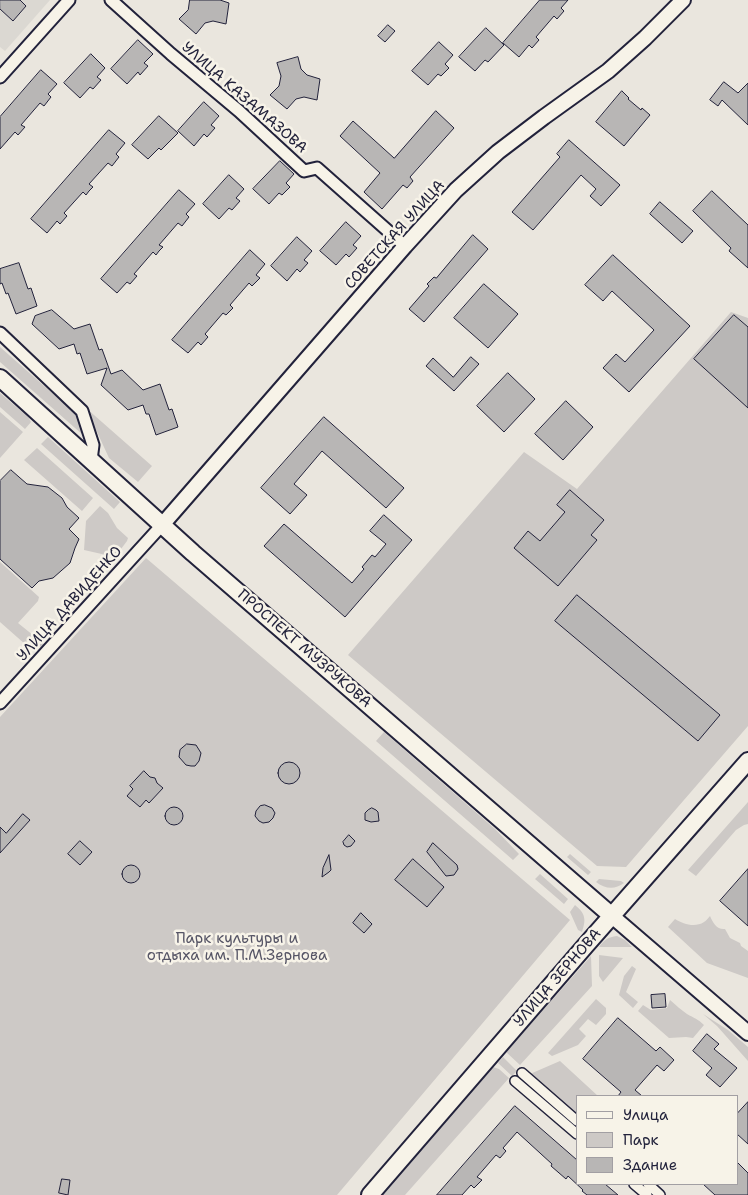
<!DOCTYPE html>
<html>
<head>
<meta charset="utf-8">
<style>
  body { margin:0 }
  #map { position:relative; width:748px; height:1195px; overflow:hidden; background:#eae6de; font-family:"Shantell Sans",sans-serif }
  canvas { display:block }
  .legend { position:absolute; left:576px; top:1095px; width:162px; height:90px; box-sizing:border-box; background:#f7f3e8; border:1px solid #a29fa3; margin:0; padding:6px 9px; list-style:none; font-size:15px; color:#22223b }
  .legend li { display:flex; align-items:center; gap:10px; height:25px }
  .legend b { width:25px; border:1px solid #a29fa3 }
</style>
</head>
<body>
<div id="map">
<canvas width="748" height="1195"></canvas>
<ul class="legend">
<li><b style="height:6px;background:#f7f3e8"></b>Улица</li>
<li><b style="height:14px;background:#cdc9c6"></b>Парк</li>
<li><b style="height:14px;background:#b8b6b5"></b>Здание</li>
</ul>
</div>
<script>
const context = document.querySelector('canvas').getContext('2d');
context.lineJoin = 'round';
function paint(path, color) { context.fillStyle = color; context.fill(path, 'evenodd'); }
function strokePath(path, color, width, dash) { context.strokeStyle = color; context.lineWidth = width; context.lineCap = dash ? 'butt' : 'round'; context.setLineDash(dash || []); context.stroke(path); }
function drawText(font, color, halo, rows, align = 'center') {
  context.font = font + ' "Shantell Sans",sans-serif'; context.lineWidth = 5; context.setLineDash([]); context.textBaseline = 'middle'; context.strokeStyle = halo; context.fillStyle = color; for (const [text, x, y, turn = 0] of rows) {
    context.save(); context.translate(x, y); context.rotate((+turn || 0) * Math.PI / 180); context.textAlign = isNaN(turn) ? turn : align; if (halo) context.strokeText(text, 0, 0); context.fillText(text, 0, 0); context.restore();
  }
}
paint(new Path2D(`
  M0,0H50L5,51L0,47Z`), '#dbd8d2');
paint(new Path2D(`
  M731,312L748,318V726L626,867L597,866L348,655L524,452L577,489Z
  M0,347L77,415L83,435L0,362Z
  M0,393L28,417L31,422L25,429L0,407Z
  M86,408L152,466L138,482L109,458Z
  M0,412L23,432L0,458Z
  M48,437L120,502L114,509L41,444Z
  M37,448L93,498L82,511L24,460Z
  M100,506L108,513L117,528L128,538L127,541L115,557L84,550L86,521Z
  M146,558L570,920L337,1195H0V717Z
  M0,562L39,597L38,601L18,623L44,644L34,652L0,622Z
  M384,732L495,829L519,854L513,860L376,741Z
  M748,802V824L744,825L736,830L696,876L688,870Z
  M570,854L591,872L588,875L567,857Z
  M540,874L568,899L564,904L535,879Z
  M599,879L621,881L624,883C615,890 605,889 596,882Z
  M575,905C586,914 586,920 582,932L578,930L570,912Z
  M710,916C713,923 717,930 725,929L730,938L740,943L741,946L748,951V978L707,963L668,927L675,919C683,924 695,928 704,922C706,921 708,918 710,916Z
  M617,936L625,940L632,947H599C604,940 608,937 617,936Z
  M599,955L623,958L603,982L599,976Z
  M591,956L592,986L520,1065L506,1052Z
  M632,966L636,969L626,992L638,1002L633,1008L619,995L624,976Z
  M596,999L606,1008V1014L596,1025L588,1019L579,1029L586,1036L578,1045L552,1056L548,1053Z
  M670,1000C676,1005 681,1010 687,1014C694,1018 698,1019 704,1025L693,1038L686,1037L669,1038L638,1011L643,1005L651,1010L667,1008Z
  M703,1014L728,1030L748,1047V1061L717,1026Z
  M503,1057L517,1071L512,1076L498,1063Z
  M560,1061L598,1096H577V1115L530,1074Z
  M493,1067L499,1069L509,1078L405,1195H382Z`), '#cdc9c6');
const building = new Path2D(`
  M0,0H20L26,6L13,21L0,9Z
  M190,0H220L229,3L226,24L213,21L205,23L196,34L179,19L188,10Z
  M540,0H568L561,8L564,11L557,19L554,16L536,37L539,40L532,48L529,45L519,57L503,43Z
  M388,25L395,31L385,42L378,36Z
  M486,28L504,45L488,62L485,60L475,71L459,57Z
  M138,40L153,54L144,63L148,66L140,75L138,72L127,84L111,69Z
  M439,42L453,55L445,64L449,68L441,76L438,74L428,85L412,71Z
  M91,54L105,68L97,77L101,80L93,89L90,87L80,98L64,83Z
  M298,57L301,69L307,75L320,79L317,100L304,97L296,99L287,109L270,95L279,86L281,76L277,63Z
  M41,70L57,84L48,94L51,97L44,106L40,103L21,125L25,127L18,135L15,132L0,149V117Z
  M724,82L738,93L748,83V125L722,100L718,106L710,100Z
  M622,91L629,98L628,99L641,110L642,108L650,115L624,146L596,122Z
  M204,102L219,116L211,125L215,128L207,137L204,134L194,146L178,131Z
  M436,111L454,128L410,177L413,181L407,188L403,185L382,209L364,192L380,173L340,136L353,121L394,158Z
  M159,116L178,133L161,150L159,148L148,159L132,145Z
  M109,130L125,143L116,154L119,157L112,166L108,163L89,184L93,187L89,191L86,195L83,192L64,213L67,216L60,224L57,221L47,233L31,219Z
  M569,140L620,185L601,206L590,196L596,189L581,175L533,230L512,212L560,157L557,154Z
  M280,161L294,174L286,183L290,187L282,195L279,193L269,204L253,189Z
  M229,175L244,189L236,198L240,201L232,210L229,208L219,219L203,204Z
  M179,190L195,204L186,214L189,217L182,226L178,223L159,245L163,247L159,251L156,255L153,252L134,274L137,276L130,284L127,282L117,293L101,279Z
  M712,191L748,225V268L729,251L731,248L693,211Z
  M660,202L693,231L682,243L650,214Z
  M346,222L361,236L353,245L357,248L349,257L346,254L336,265L320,251Z
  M473,235L488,249L424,322L409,309L429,286L427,284L434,277L436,278Z
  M297,237L312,251L304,260L308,263L300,272L297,269L287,281L271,266Z
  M250,250L265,264L256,275L260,278L252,286L249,283L230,305L233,308L226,315L223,313L205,334L208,337L201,345L198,342L188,353L172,340Z
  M613,255L690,326L629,392L603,368L616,354L625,362L654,330L612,291L603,301L585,285Z
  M19,263L28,289L31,288L37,306L16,314L8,293L6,294L2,283L0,284V269Z
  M484,284L518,314L488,348L454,318Z
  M52,310L74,329L90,324L99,350L102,349L111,374L122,370L143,390L160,384L169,410L172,409L178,427L156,435L149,414H146L143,405L128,410L101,385L107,368L87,374L80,353L77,354L74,344L59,349L32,324L35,316Z
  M734,315L748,327V408L694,359Z
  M471,357L479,364L454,391L426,366L433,358L453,377Z
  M508,373L535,399L504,432L477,406Z
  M566,401L593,427L563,460L535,434Z
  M324,417L404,488L386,508L322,451L294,484L307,495L290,514L261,488Z
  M11,470L27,484L48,487L62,498L67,507L79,518L69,529L79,539L75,548L70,563L53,578L39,581L32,588L0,559V481Z
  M570,490L604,520L591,535L597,540L558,586L514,548L528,531L540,541L565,512L557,505Z
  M384,515L412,540L345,617L264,546L284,524L352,583L364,569L362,567L372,555L375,557L386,544L370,531Z
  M577,595L720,715L698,741L555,621Z
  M187,744L196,745L201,753L199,761L195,766H191L186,765L179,757L180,750Z
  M278 773a11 11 0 1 1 22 0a11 11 0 1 1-22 0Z
  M144,771L150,777L155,778L157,783L163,788L149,803L146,800L140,807L127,796L133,789L130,786Z
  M265,805L272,808L275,813L273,818L269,822L263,823L259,821L255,816L256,811L260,806Z
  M165 816a9 9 0 1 1 18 0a9 9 0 1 1-18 0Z
  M372,808L376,810L378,812L379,821L371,822L365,820V813L368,810Z
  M23,814L30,820L0,853V827L6,833Z
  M349,835L355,841L351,846L347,847L344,845L343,842Z
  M80,841L92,852L80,865L68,854Z
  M433,843L457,865L458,869L454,875L446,876L427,852Z
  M329,855L331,870L329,872L322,877L323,868Z
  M413,859L444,887L427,907L395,880Z
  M122 874a9 9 0 1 1 18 0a9 9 0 1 1-18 0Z
  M748,869V926L720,901Z
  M361,913L372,924L364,933L353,923Z
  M665,994L666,1007L652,1008L651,995Z
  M618,1018L656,1051L660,1047L674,1060L664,1071L657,1065L635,1090L642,1096H618L621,1092L583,1059Z
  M707,1034L719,1044L714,1049L737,1068L720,1087L706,1075L712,1068L693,1051Z
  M748,1102V1144L737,1134V1114Z
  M515,1106L577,1160V1184H605L618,1195H587L582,1191L583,1190L568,1176L566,1179L551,1166L552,1164L517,1132L503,1148L506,1151L500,1158L496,1155L477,1177L482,1180L474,1188L471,1185L462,1195H437Z
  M737,1162L748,1173V1195H715L703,1184H737Z
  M62,1179L70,1180L68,1195L59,1193Z`);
paint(building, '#b8b6b5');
strokePath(building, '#22223b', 1);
const pedestrian = new Path2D(`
  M522,1073L577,1121
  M515,1081L577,1134
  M634,1184L647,1195
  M648,1184L660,1195`);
const minor = new Path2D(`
  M111,0L171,54L239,111L304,171L317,168L405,246
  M0,77L69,0
  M0,333L82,411L93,445L91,460
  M0,703L162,525`);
const tertiary = new Path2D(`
  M162,525L405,246L456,190L498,152L544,117L608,71L645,38L683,0
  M612,916L748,1033`);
const secondary = new Path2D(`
  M0,378L193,553L612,916
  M370,1195L586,945L748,761`);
strokePath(pedestrian, '#22223b', 12);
strokePath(minor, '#22223b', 15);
strokePath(tertiary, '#22223b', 18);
strokePath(secondary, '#22223b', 20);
strokePath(pedestrian, '#f7f3e8', 9);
strokePath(minor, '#f7f3e8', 11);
strokePath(tertiary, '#f7f3e8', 14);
strokePath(secondary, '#f7f3e8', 16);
drawText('15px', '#22223b', '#f7f3e8', [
  ["УЛИЦА КАЗАМАЗОВА",244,98,41],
  ["СОВЕТСКАЯ УЛИЦА",395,235,-48],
  ["УЛИЦА ДАВИДЕНКО",70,604,-48],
  ["ПРОСПЕКТ МУЗРУКОВА",304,649,41],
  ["УЛИЦА ЗЕРНОВА",558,978,-49]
]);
drawText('15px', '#555465', '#f7f3e8', [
  ["Парк культуры и",237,939],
  ["отдыха им. П.М.Зернова",237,956]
]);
</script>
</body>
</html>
